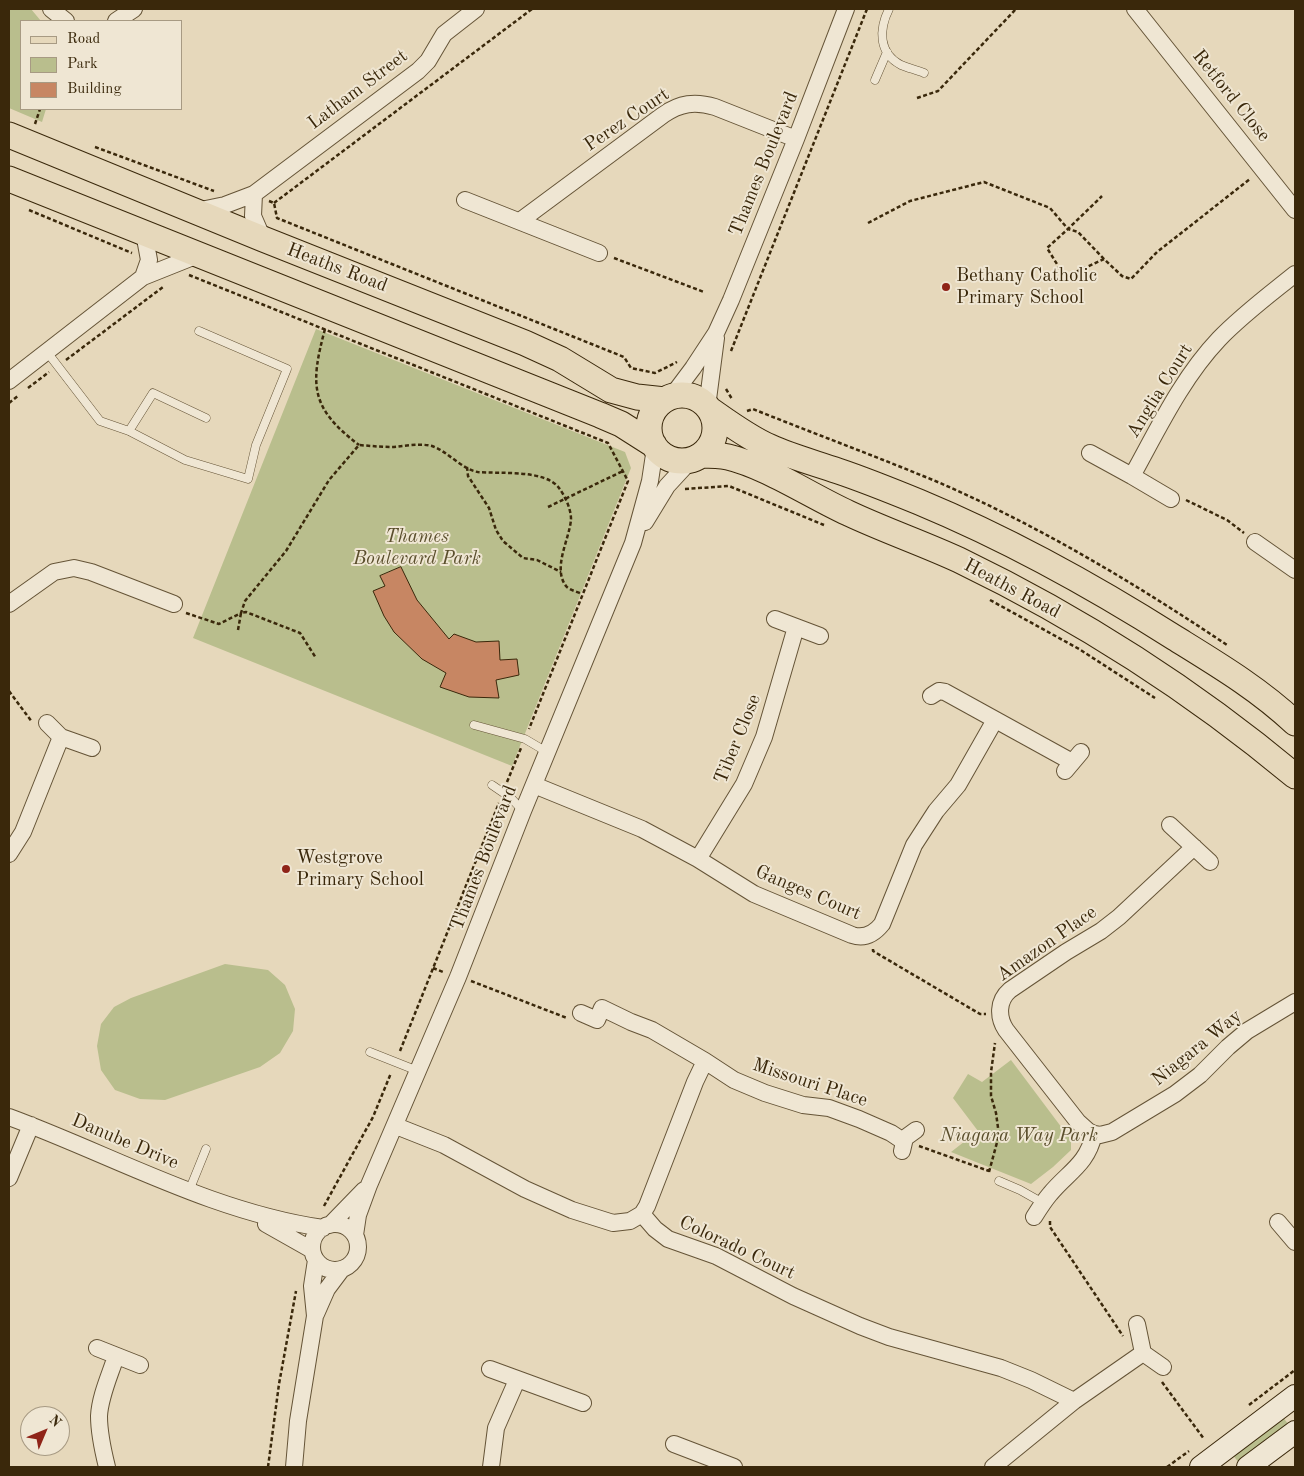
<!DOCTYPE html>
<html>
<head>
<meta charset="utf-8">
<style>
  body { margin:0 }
  #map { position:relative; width:1304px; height:1476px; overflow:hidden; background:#e6d8bb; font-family:"Old Standard TT",serif }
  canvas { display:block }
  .frame { position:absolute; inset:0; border:10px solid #3a280b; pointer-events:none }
  .legend { position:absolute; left:20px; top:20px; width:162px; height:90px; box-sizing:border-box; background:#efe6d3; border:1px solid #a79a83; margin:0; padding:6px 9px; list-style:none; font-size:15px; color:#3a280b }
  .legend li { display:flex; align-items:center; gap:10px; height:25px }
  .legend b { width:25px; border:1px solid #a79a83 }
  .north { position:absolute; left:20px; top:1406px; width:50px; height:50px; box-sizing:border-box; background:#efe6d3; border:1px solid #a79a83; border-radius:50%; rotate:45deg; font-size:14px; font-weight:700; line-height:20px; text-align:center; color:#3a280b }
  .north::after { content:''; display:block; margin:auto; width:18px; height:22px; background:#8f2418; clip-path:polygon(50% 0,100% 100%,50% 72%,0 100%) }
</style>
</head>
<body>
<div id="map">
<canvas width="1304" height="1476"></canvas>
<div class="frame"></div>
<ul class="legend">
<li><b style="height:6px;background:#e6d8bb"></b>Road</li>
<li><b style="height:14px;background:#b9be8d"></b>Park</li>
<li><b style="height:14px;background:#c78663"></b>Building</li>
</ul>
<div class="north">N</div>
</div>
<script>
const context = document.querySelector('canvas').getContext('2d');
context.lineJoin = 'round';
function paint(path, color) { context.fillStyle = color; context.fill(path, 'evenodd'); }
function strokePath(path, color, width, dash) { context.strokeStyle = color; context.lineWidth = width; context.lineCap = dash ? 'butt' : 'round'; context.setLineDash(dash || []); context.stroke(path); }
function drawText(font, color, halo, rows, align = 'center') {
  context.font = font + ' "Old Standard TT",serif'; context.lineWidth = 4; context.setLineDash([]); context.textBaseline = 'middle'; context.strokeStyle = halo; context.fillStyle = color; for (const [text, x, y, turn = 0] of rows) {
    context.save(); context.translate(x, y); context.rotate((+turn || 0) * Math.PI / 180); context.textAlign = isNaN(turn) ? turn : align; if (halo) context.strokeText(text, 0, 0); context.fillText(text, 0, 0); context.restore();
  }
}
paint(new Path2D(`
  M9,9H31L41,21H21V109H46L42,122L9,108Z
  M316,329L625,452L631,468L512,766L193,638Z
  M225,964L268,970L285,985L295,1009L293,1031L280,1053L260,1067L165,1100L140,1099L115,1090L101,1070L97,1046L101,1024L114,1007L131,998Z
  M1011,1060L1071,1140V1150L1053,1167L1031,1184L951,1152L978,1131L953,1098L968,1074L982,1082Z
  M1282,1416L1289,1425L1239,1463L1232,1454Z`), '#b9be8d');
const building = new Path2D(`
  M401,567L417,600L449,639L454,634L476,642L499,641L500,660L517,659L519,675L496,680L499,698L469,697L440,687L446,673L422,659L394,632L384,616L373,591L385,586L380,576Z`);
paint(building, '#c78663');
strokePath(building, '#3a280b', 1);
const service = new Path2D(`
  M889,9C879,29 878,53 901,65C908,68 917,70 924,73
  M875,80L887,52
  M47,352L100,421L129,431L185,460L248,479L256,445L287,369L199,331
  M129,431L153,393L206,418
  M474,725L525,739L547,752
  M492,785L511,798L523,811
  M370,1052L418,1071
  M999,1181L1020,1190L1043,1203
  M189,1191L206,1149`);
const minor = new Path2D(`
  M51,9L66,21
  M1135,9L1295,210
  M116,21L134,9
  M254,194L253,216L263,239
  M465,200L599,253
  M196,211L225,205L254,194L418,71L428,61L444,34L476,9
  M520,221L663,115C680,103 695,101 715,107L796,139
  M143,277L149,260L144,233
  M9,381L143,277L198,255
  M672,396L693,368L716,333L731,300L796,139L846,9
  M707,407L716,338
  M1090,453L1132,476L1171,499
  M1132,476C1158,429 1182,378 1219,339C1242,315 1269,295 1295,274
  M645,522L667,486L691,460
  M1255,542L1295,570
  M9,604L54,572L74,568L91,572L174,604
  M775,619L820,636
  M931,696L939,691L945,692L1072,762
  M47,723L61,737L92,748
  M1065,771L1081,752
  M534,785L642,829L698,859L754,894L852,935C864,939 874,934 882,924L914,845L936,811L958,785L995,720
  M1170,825L1210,862
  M9,854L23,832L61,737
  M698,859L744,784L764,737L796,627
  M581,1013L597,1020L602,1008L631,1022L652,1030L705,1061L734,1080L765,1093L803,1105L829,1108L859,1119L891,1133L903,1141
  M9,1117C112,1155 212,1212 323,1228
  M396,1126L444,1145L525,1189L572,1210L613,1223L630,1221L642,1214L655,1229L668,1239L716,1256L793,1296L860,1326L889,1337L1001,1368L1031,1380L1074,1401
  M1094,1134L1088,1131L1078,1122L1006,1030C998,1018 997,1001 1010,990L1066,952L1101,931L1119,917L1194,847
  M902,1151L905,1138L916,1130
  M9,1178L31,1125
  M642,1214L647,1206L695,1082L705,1061
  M1034,1217C1039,1209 1044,1201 1050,1194C1068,1172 1087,1165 1094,1134L1100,1135L1112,1132L1175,1094L1200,1075L1228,1047L1247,1031L1295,1002
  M1278,1222L1295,1242
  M266,1224L312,1250
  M312 1247a23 23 0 1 1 46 0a23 23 0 1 1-46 0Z
  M330,1225L364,1190
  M355,1235L358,1215L369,1185L458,977L523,811L633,543L650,481L655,448
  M316,1314L327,1289L342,1269
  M1137,1324L1143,1353L1163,1367
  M97,1348L140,1365
  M490,1369L583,1403
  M674,1444L734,1467
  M107,1467C103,1451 99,1433 99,1416C100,1396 110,1375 116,1356
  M294,1467L298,1421L315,1316L312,1286L316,1260
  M491,1467L496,1428L517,1380
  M993,1467L1074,1401L1143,1353`);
const secondary = new Path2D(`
  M1201,1467L1295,1396
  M1248,1467L1295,1432`);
const primary = new Path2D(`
  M9,135L263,239L525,343L560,359L611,390L637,397L665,400
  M9,179L600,415L621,424L654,445
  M649 428a33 33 0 1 1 66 0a33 33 0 1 1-66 0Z
  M709,409C729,423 749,438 770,447C792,457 815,463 838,471C865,480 892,491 919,502C1008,539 1093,586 1175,638C1217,664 1259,689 1295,723
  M701,455C710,455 719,455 728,457C766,466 811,496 848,513C884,530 922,543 959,560C1079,618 1193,691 1295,776`);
strokePath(service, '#655437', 9);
strokePath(minor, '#655437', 18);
strokePath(secondary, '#3a280b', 24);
strokePath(primary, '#3a280b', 27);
strokePath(new Path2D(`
  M917,98L938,91L1016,9
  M35,124L40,109
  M95,147L214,191
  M269,201L274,203L277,218L624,357L631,368L655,373L677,362
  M274,203L532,9
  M29,210L132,253
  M868,223L910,201L984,182L1050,208L1068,229L1102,196
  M614,258L704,292
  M1104,259L1078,232L1068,229L1047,248L1065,277L1104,259L1122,276L1131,279L1157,252L1250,179
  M189,275L608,443L628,481L529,729
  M325,329C310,385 310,408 359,445
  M731,351L867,9
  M66,360L163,287
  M28,388L49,372
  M726,389L732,399
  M9,403L19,395
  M747,411L753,409C815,434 878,457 940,483C1041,527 1136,584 1227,645
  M467,467L468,476L489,508L496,530L503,541L523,558L537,560L561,572
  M685,489L729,486L824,525
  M1186,500L1227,520L1244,533
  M548,507L623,471
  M990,600L1079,649L1155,698
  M186,613L219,624L241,613L245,601L286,551L329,480L359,445C371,446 382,447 394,447C406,446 419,443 432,446C447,451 463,470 478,472C499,474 545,469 559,488C565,496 571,509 571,519C570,538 552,568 566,586C569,590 578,592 582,594
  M238,630L241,613L246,612L300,633L316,658
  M9,691L32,722
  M507,782L521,748
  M873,949V951L980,1014H986
  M433,968L443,972
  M471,981L567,1018
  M400,1051L499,803
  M919,1146L989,1171
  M989,1172L999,1135L996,1113L991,1096V1072L995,1043
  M324,1206L373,1117L391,1073
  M1050,1221V1227L1123,1336
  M1162,1382L1204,1439
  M1249,1405L1295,1370
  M268,1467L279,1384L296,1291
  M1167,1467L1189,1451`), '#3a280b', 2.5, [4, 2.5]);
strokePath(service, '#efe6d3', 8);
strokePath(minor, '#efe6d3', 16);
strokePath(secondary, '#efe6d3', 22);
strokePath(primary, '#e6d8bb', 25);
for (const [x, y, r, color] of [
  [946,287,5,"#8f2418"],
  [286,869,5,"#8f2418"]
]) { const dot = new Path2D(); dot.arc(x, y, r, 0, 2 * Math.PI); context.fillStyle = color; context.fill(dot); strokePath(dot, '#efe6d3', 2); }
drawText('19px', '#3a280b', '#efe6d3', [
  ["Latham Street",358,90,-37],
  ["Retford Close",1231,96,51],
  ["Perez Court",627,120,-34],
  ["Thames Boulevard",764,164,-68],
  ["Heaths Road",337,268,21],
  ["Anglia Court",1160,391,-58],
  ["Heaths Road",1012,589,28],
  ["Tiber Close",738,739,-68],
  ["Thames Boulevard",484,858,-69],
  ["Ganges Court",808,893,23],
  ["Amazon Place",1047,944,-35],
  ["Niagara Way",1197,1048,-39],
  ["Missouri Place",810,1083,18],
  ["Danube Drive",125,1142,23],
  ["Colorado Court",737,1248,25]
]);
drawText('19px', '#3a280b', '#efe6d3', [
  ["Bethany Catholic",956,276],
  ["Primary School",956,298],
  ["Westgrove",296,858],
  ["Primary School",296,880]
], 'left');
drawText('italic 19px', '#5a4e2c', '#efe6d3', [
  ["Thames",417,537],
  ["Boulevard Park",417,559],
  ["Niagara Way Park",1019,1136]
]);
</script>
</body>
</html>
